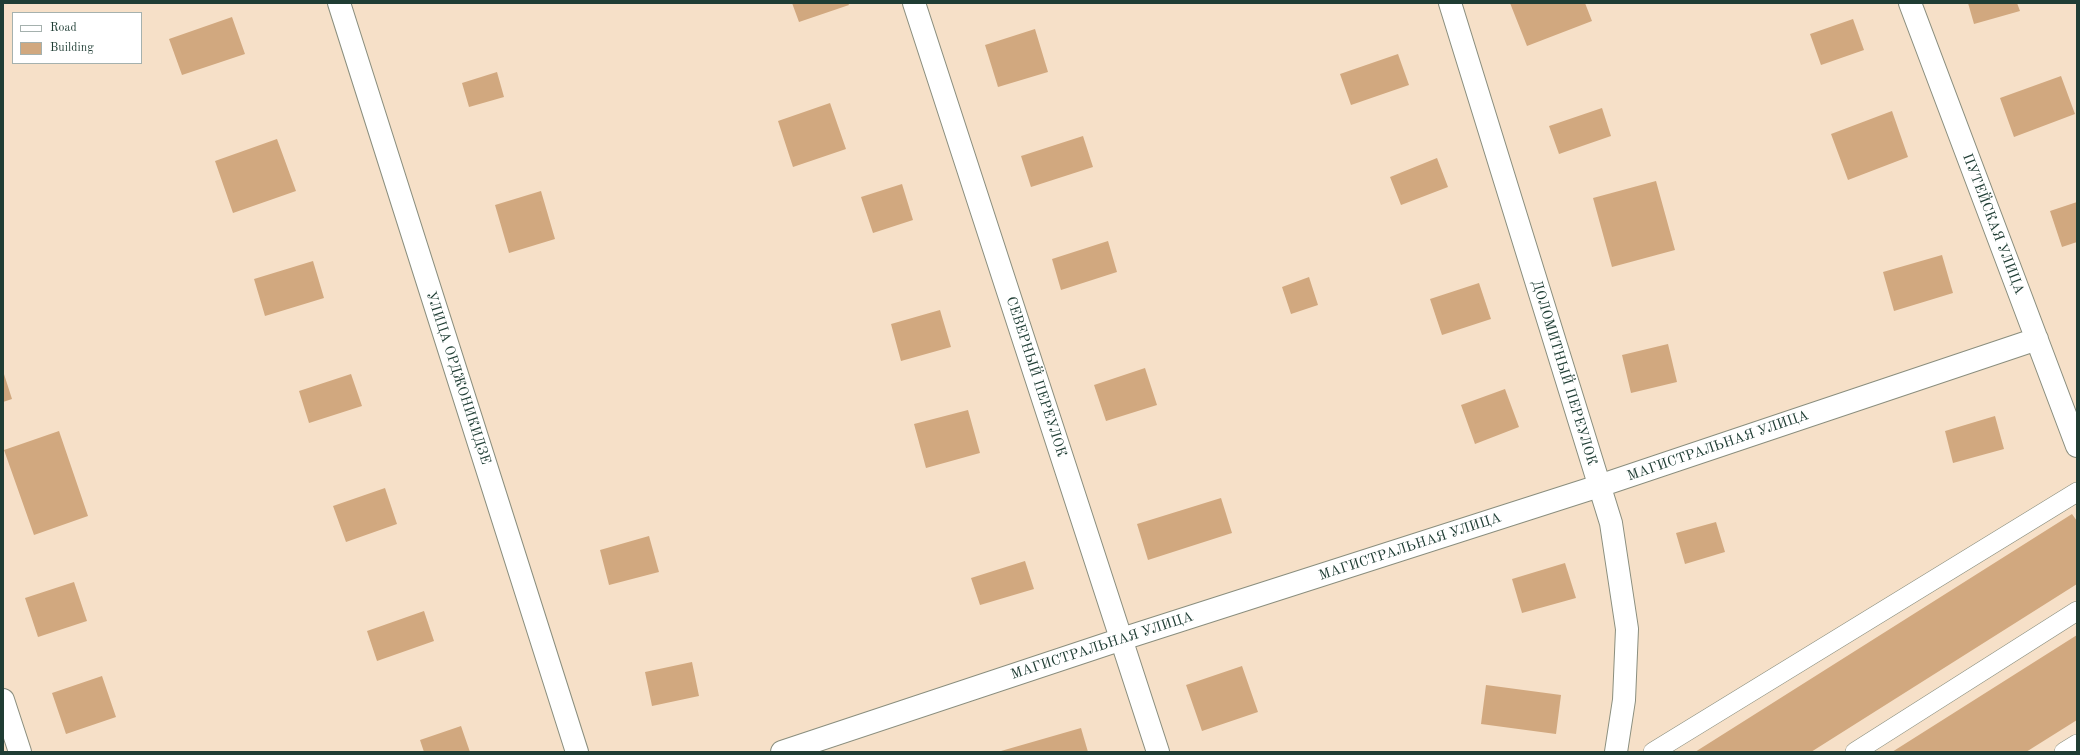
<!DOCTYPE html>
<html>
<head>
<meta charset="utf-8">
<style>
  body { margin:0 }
  #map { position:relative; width:2080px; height:755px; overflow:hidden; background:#f6e0c8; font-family:"Old Standard TT",serif }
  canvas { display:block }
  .frame { position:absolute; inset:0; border:4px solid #1f3d34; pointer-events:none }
  .legend { position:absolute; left:12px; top:12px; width:130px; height:52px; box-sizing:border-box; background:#fff; border:1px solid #a5b1ae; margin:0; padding:5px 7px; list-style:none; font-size:12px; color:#1f3d34 }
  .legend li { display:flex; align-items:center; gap:8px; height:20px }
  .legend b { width:20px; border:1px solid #a5b1ae }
</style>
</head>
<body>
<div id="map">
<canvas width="2080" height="755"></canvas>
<div class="frame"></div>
<ul class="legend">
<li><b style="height:5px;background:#fff"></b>Road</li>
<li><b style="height:11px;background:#d1a87f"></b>Building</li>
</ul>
</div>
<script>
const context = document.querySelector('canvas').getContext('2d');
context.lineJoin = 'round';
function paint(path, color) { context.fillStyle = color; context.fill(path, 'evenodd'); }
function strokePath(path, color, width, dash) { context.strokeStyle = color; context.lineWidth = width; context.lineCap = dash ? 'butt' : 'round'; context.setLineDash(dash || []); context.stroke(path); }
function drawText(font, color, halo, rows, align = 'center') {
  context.font = font + ' "Old Standard TT",serif'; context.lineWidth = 3; context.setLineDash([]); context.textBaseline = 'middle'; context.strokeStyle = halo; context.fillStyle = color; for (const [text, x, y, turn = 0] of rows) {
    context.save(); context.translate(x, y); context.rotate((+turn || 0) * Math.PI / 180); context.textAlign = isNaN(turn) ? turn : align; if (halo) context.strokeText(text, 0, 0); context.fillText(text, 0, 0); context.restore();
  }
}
paint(new Path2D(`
  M792,3H848L849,5L799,22Z
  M1510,3H1585L1592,21L1527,46Z
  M1968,3H2017L2020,11L1974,24Z
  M232,17L245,54L182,75L169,39Z
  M1853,19L1864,50L1821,65L1810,34Z
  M1035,29L1048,72L998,87L985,45Z
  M1398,54L1409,85L1351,105L1340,74Z
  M497,72L504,97L469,107L462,83Z
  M2061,76L2075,114L2014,137L2000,98Z
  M830,103L846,149L793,167L778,121Z
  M1602,108L1611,136L1559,154L1549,126Z
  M1892,111L1908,157L1848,180L1831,134Z
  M1083,136L1093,167L1031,187L1021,156Z
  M277,139L296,191L233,213L215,161Z
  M1437,158L1448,187L1401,205L1390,177Z
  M1656,181L1675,250L1612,267L1593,198Z
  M902,184L913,220L873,233L861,197Z
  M541,191L555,239L509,253L495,205Z
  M2077,202V242L2062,247L2050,211Z
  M1108,241L1117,272L1061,290L1052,259Z
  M1942,255L1953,293L1894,311L1883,272Z
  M313,261L324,298L265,316L254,279Z
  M1309,277L1318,305L1291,314L1282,287Z
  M1479,283L1491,319L1442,335L1430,299Z
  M940,310L951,347L901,361L891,324Z
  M1668,344L1677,382L1631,393L1622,355Z
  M1145,368L1157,405L1106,421L1094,385Z
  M3,371L12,399L3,402Z
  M351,374L362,406L309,423L299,391Z
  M1505,389L1519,427L1475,444L1461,405Z
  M968,410L980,453L926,468L914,424Z
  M1995,416L2004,449L1953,463L1945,431Z
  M59,431L88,516L34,535L4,450Z
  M385,488L397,524L346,542L333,506Z
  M1221,498L1232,533L1148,560L1137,524Z
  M2072,514L2077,521V584L1811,752H1695Z
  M1716,522L1725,552L1685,564L1676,533Z
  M649,536L659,572L609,585L600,550Z
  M1025,561L1034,589L980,605L971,578Z
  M1565,563L1576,598L1522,613L1512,579Z
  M74,582L87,621L38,637L25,598Z
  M424,611L434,641L377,661L367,631Z
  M2077,635V720L2026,752H1892Z
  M692,662L699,696L652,706L645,672Z
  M1242,666L1258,712L1202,731L1186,685Z
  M102,676L116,717L66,734L52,693Z
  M1486,685L1561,695L1556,734L1481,724Z
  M461,726L470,752H424L420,740Z
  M1081,728L1088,752H1002L1001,751Z`), '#d1a87f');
const service = new Path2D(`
  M1653,752L2077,492
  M1855,752L2077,611
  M2064,752L2077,744`);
const minor = new Path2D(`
  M339,3L577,752
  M914,3L1158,752
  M1450,3L1611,523L1627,629L1624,700L1616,752
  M1910,3L2077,446
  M3,700L20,752
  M782,752L1122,639L1599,486L2037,339`);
strokePath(service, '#8a8e7e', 20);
strokePath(minor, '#8a8e7e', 24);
strokePath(service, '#fff', 19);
strokePath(minor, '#fff', 22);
drawText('14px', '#1f3d34', '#fff', [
  ["ПУТЕЙСКАЯ УЛИЦА",1993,224,69],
  ["ДОЛОМИТНЫЙ ПЕРЕУЛОК",1564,373,73],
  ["СЕВЕРНЫЙ ПЕРЕУЛОК",1036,377,72],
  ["УЛИЦА ОРДЖОНИКИДЗЕ",458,378,72],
  ["МАГИСТРАЛЬНАЯ УЛИЦА",1718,446,-19],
  ["МАГИСТРАЛЬНАЯ УЛИЦА",1410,547,-18],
  ["МАГИСТРАЛЬНАЯ УЛИЦА",1102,646,-18]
]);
</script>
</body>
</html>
